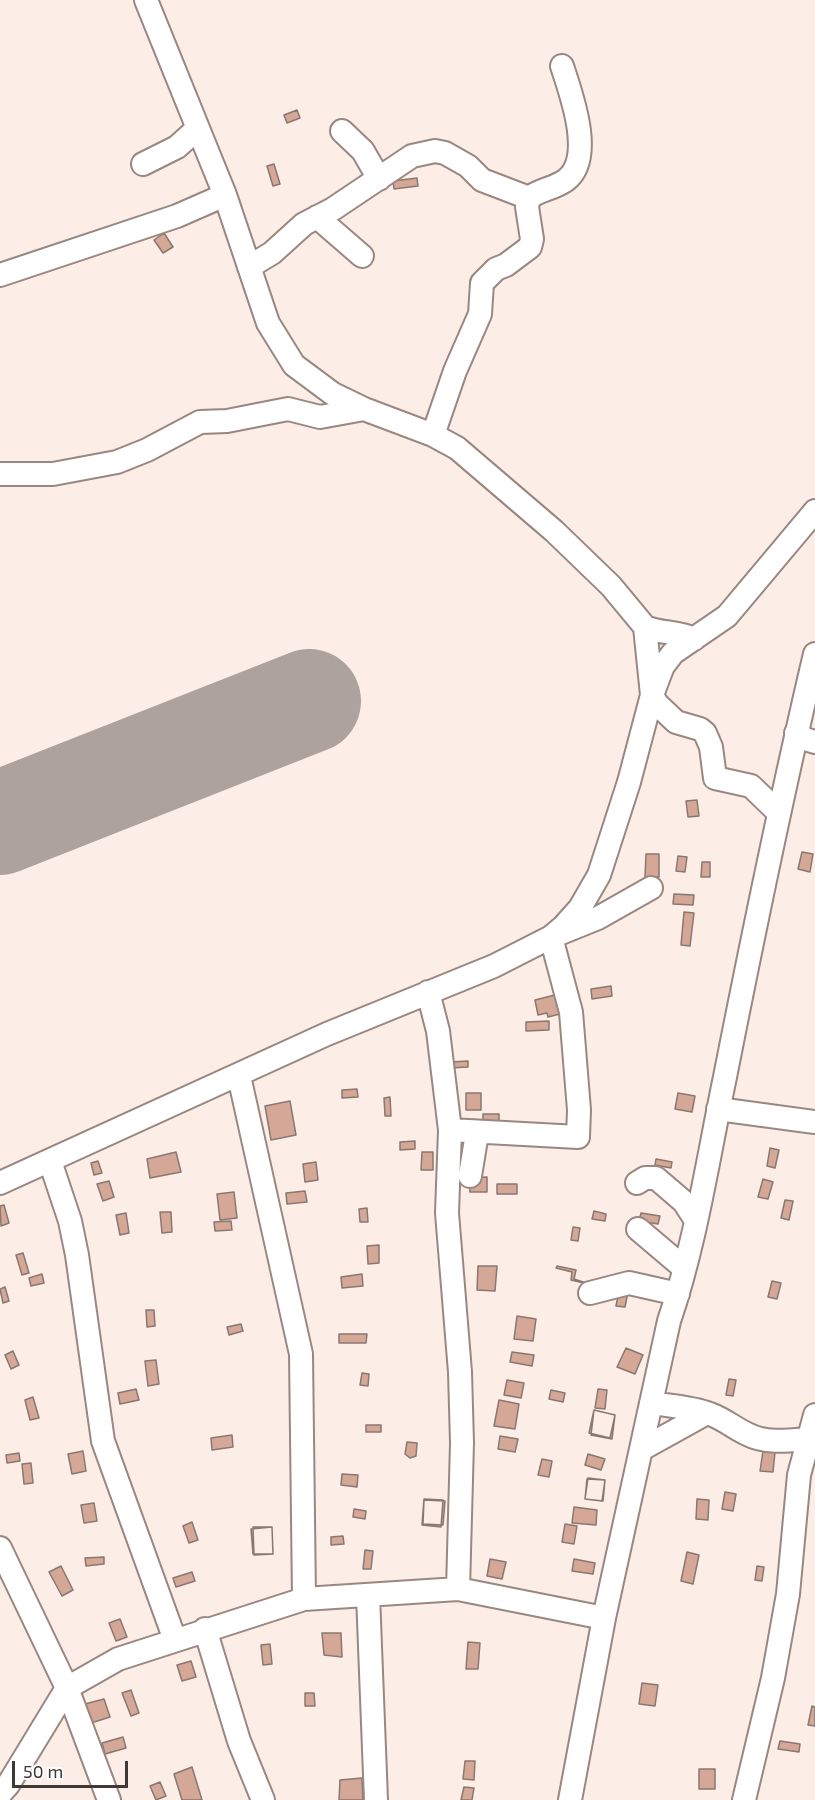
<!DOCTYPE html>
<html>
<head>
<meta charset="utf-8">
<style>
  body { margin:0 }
  #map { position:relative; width:815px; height:1800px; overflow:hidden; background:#fdede7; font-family:"Exo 2",sans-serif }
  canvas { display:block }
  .scale { position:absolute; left:12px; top:1761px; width:116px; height:27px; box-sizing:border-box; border:3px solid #403835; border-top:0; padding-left:8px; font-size:18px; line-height:21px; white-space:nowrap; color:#403835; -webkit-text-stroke:4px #fefefe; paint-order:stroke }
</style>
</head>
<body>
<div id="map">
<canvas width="815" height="1800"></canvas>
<div class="scale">50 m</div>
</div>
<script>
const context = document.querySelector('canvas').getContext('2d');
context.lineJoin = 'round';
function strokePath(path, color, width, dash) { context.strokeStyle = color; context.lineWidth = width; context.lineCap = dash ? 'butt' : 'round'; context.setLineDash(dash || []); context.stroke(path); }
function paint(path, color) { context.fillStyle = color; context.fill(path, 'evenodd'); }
strokePath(new Path2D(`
  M0,823L309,701`), '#aea29d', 104);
const building = new Path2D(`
  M297,110L300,118L287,123L284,115Z
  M274,164L280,184L273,186L267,166Z
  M417,178L418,186L394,189L393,181Z
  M164,233L173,247L163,253L154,240Z
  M697,800L699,816L688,817L686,801Z
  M802,852L813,854L810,872L798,869Z
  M646,854H659V877H645Z
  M678,856L687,857L685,872L676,871Z
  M702,862H710V877H701Z
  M674,894L694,895L693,905L673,904Z
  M684,912L694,913L690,946L681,945Z
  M611,986L612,996L592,999L591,989Z
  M555,995L560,1014L548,1017L547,1013L538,1015L535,1000Z
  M549,1021V1030L526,1031V1022Z
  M468,1061V1067L451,1068L450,1062Z
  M357,1089L358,1097L342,1098V1090Z
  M466,1093H481V1110H466Z
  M678,1093L695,1096L692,1112L675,1109Z
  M390,1097L391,1116H385L384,1098Z
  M290,1101L296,1135L271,1140L265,1106Z
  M483,1114H499V1121H483Z
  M415,1141V1149L400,1150V1142Z
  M770,1148L779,1150L775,1168L767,1166Z
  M176,1152L181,1172L150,1178L147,1159Z
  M422,1152H433V1170H421Z
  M656,1159L672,1162L671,1168L655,1165Z
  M98,1161L102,1173L94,1175L91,1163Z
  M316,1162L318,1180L305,1182L303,1164Z
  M487,1177V1192H470L469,1178Z
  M763,1179L773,1182L768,1199L758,1197Z
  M109,1181L114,1197L103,1201L97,1184Z
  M497,1184H517V1194H497Z
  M305,1191L307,1202L287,1204L286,1193Z
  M234,1192L237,1218L220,1220L217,1194Z
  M785,1200L793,1201L789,1220L781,1218Z
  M4,1205L9,1223L1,1226L0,1206Z
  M367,1208L368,1222H360L359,1209Z
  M594,1211L606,1214L605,1221L592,1219Z
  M160,1212H171L172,1232L162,1233Z
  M126,1213L129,1233L120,1235L116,1215Z
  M641,1213L660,1216L658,1224L639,1221Z
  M231,1221L232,1230L215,1231L214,1222Z
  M573,1227L580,1228L578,1241L571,1240Z
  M379,1245V1263L368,1264L367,1246Z
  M23,1253L29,1273L22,1275L16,1255Z
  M478,1266H497L495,1291L477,1290Z
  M557,1266L576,1270L574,1279L592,1285L571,1280L572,1272L556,1268Z
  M42,1274L44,1283L31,1286L29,1278Z
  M362,1274L363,1286L342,1288L341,1277Z
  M772,1281L781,1283L777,1299L768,1297Z
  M5,1287L9,1301L3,1303L0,1289Z
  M619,1290L628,1292L625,1307L616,1306Z
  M146,1310H154L155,1326L147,1327Z
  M517,1316L536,1319L533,1341L514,1339Z
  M241,1324L243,1331L229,1335L227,1327Z
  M339,1334H367L366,1343H339Z
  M626,1348L643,1355L635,1374L617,1367Z
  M13,1351L19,1365L11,1369L5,1355Z
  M512,1352L534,1355L532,1366L510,1362Z
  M156,1360L159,1384L148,1386L145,1361Z
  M362,1373L369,1374L368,1386L360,1385Z
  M729,1379L736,1380L733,1396L726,1395Z
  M507,1380L524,1383L521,1398L504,1395Z
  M136,1389L139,1400L120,1404L118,1393Z
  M598,1389L607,1390L605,1409L595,1408Z
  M551,1390L565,1393L563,1402L549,1399Z
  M33,1397L39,1418L30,1420L25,1400Z
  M499,1400L519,1404L515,1429L494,1426Z
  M594,1410L615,1415L612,1439L591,1435Z
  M594,1410L615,1415L610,1438L589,1433Z
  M366,1425H381V1432H366Z
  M232,1435L233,1447L212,1450L211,1438Z
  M500,1436L518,1439L515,1452L498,1449Z
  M407,1442L417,1443L416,1456L410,1458L405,1454Z
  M83,1451L86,1471L72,1474L68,1454Z
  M763,1451L775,1452L773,1472L760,1471Z
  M19,1453L20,1461L7,1463L6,1455Z
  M588,1454L605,1459L601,1470L585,1465Z
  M542,1459L552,1461L549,1477L538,1475Z
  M31,1463L33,1483L24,1484L22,1464Z
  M342,1474L358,1475L357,1487L341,1485Z
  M588,1478L605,1480L602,1501L585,1499Z
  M587,1479L605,1480L603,1501L585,1499Z
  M725,1492L736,1494L733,1511L722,1509Z
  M424,1499L443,1500L441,1527L422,1525Z
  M697,1499L709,1500L708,1520L696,1519Z
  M424,1500L445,1501L443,1525L423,1524Z
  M94,1503L97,1521L84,1523L81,1505Z
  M574,1507L597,1510L596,1525L572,1523Z
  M354,1509L366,1511L365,1519L353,1517Z
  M192,1522L198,1540L189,1543L183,1526Z
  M565,1524L577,1526L574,1544L562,1542Z
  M253,1527H272L273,1554L254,1555Z
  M272,1527L273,1554H253L251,1529Z
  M343,1536L344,1544L331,1545V1537Z
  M365,1550L373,1551L371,1569H363Z
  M687,1552L699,1555L693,1584L681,1581Z
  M104,1557V1564L86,1566L85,1558Z
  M490,1559L506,1562L502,1579L487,1576Z
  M574,1559L595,1563L593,1574L572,1571Z
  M61,1566L73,1590L62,1596L49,1572Z
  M757,1566L764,1567L762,1581L755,1580Z
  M192,1572L195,1581L176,1587L173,1578Z
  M120,1619L127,1637L116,1641L109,1623Z
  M322,1633H341L342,1657L324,1655Z
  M468,1642L480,1643L478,1669H466Z
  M270,1644L272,1664L263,1665L261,1645Z
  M191,1661L196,1677L182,1681L177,1665Z
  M642,1683L658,1685L655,1706L639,1704Z
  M131,1690L139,1713L131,1716L122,1693Z
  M305,1693H314L315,1706H305Z
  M104,1699L110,1717L91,1723L85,1704Z
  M812,1706L815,1707V1726L808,1725Z
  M123,1737L126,1748L105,1754L102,1743Z
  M780,1741L800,1744L799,1752L778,1749Z
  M465,1761H475L474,1780L463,1779Z
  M192,1767L202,1800H182L174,1774Z
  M699,1769H715V1789H699Z
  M362,1778L363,1800H339L340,1780Z
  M160,1782L166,1796L156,1800L150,1786Z
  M464,1787L474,1788L472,1800H461Z`);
paint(building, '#d5a796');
strokePath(building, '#897771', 1.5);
const minor = new Path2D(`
  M146,0L225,195L268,323L294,365L333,394L364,409L433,435L457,448L554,531L611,586L645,627L652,695L657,704L676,722L700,729L705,733L711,747L715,778L751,786L779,813
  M342,131L363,151L379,179
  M143,164L177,147L197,129
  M317,217L362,256
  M249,267L272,253L304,224L333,209L412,156L435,151L445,153L468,166L482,180L529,198
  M0,275L177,216L225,195
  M433,435L455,371L480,314L482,283L496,269L506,265L530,247L532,239L527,207L529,198C540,189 554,189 566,180C595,158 571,94 562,66
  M0,474H53L117,462L147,450L200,422L227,421L288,409L320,417L364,409
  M645,627C661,634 678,631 694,639
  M796,733L805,739L815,742
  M428,992L438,1031L450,1130L447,1213L460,1372L462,1443L458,1589
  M239,1076L301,1354L304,1599
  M718,1109L815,1122
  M450,1130L578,1137L579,1110L571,1012L551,937L598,918L651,888
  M50,1161L70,1221L77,1255L103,1441L175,1640
  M470,1176L477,1133
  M0,1183L327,1034L494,966L551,937L563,927L580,908L599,875L629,782L652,695L663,666L673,653L727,616L815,511
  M637,1183L645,1178H656L684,1202L695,1219
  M638,1229L684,1268
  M590,1293L629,1283L678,1294
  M651,1403C670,1406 692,1407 710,1414C724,1419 734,1428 747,1434C768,1445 792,1440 815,1438
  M642,1449L707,1413
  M0,1548L67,1688L109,1800
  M368,1595L376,1800
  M205,1629L239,1741L263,1800
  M0,1794L8,1785L67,1688L118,1659L304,1599L458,1589L604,1618
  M570,1800L604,1618L669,1321C696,1242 708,1158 725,1077C753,935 782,794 815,654
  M744,1800L773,1678L788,1594L799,1475L815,1415`);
strokePath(minor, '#998781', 26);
strokePath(minor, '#fff', 22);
</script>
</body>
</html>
